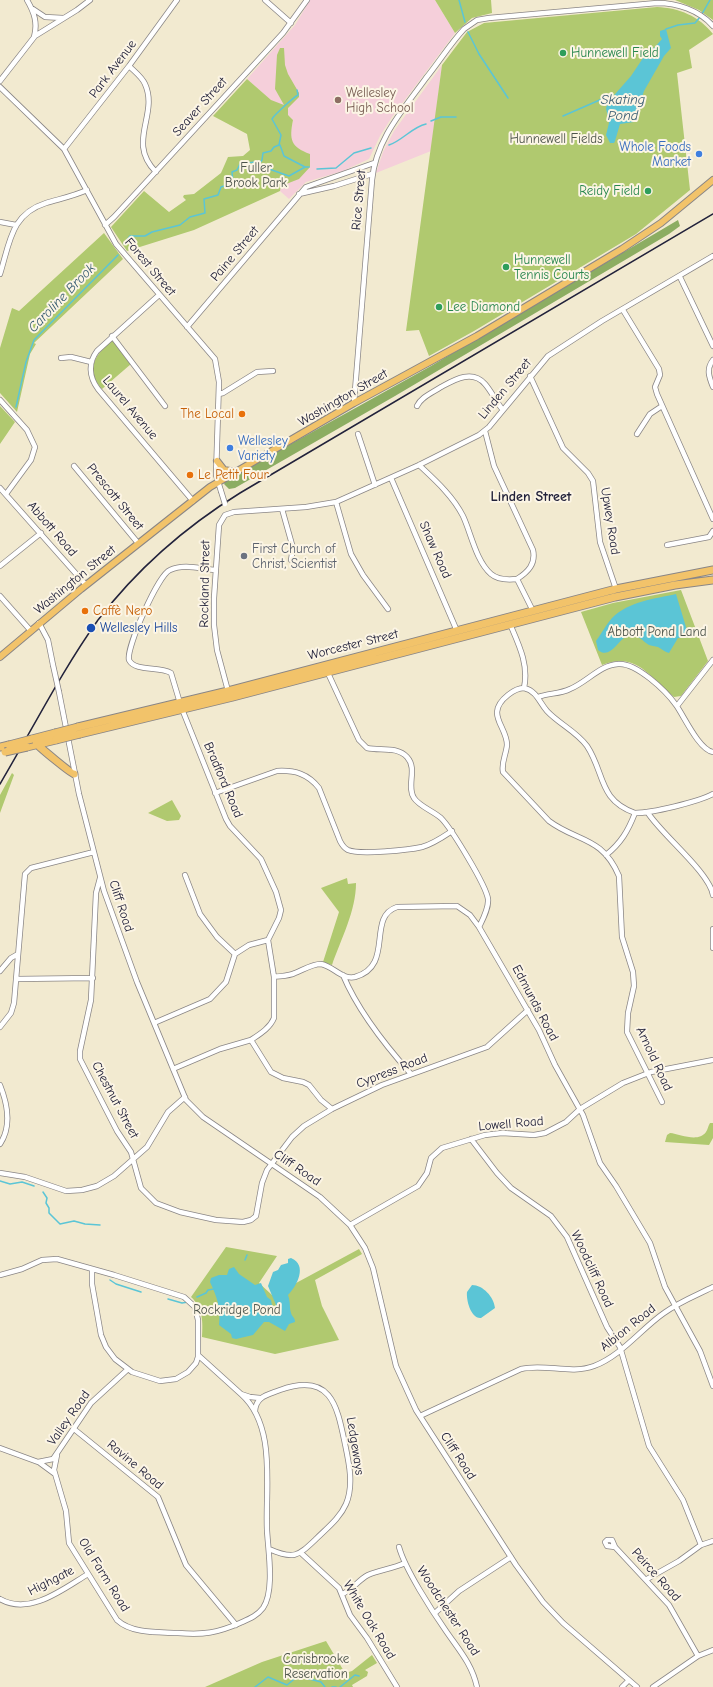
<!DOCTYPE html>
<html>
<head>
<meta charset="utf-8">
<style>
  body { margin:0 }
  canvas { display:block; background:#f2ead0 }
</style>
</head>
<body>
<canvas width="713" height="1687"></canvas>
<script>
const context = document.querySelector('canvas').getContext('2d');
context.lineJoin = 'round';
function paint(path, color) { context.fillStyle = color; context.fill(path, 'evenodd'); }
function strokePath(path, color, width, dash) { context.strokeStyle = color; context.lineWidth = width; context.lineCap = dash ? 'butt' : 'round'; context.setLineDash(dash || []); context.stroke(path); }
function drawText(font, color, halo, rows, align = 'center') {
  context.font = font + ' "Comic Neue",sans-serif'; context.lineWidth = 4; context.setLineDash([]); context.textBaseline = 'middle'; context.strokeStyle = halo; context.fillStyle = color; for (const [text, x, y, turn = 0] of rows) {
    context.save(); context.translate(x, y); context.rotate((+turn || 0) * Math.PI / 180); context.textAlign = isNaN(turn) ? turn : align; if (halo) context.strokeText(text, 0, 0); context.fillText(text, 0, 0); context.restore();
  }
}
paint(new Path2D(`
  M310,0H435L455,33L392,117L380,136L369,159L343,171L306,182L289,199L280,191L293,120L247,79L295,25Z
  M442,65L431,151L376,173L383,152L394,131Z`), '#f5cfda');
paint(new Path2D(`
  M435,0H491L492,13L472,18L455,33Z
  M675,0H713V20L699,10Z
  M657,7C679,8 699,16 713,34L689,50L692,68L677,73L690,190L636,234L474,331L429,356L419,330L406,331L442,65L467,32L484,23Z
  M280,48H284L285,65L288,74L299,93V97L288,108V115L293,120C289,140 291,147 310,154V167L299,179L281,186L280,191L194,230L127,251L111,227L144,191L169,212L186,200L183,197L184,195L194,194L221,173L228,157L243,156L250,150L247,134L213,116L247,79L271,100L284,105L275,89L277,55Z
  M104,233L123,259L34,343L36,344L30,354L17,412L0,393V348L12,308L19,311Z
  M112,339L131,364L102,389C84,369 96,355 112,339Z
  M0,406L15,422L0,444Z
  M681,590L708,661L681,696L674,697C650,678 637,651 602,665L581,612L613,603Z
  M12,773L14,775L0,813V795Z
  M172,800L181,816L179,820L167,821L148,813Z
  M347,878L348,884L356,883C356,911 341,939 332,965L323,962L339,912L321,888Z
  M710,1123H713V1138L709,1145L665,1142L667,1135L670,1133C680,1134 698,1143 706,1132C708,1129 708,1126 710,1123Z
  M226,1247L277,1256L259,1283L284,1306L285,1289L359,1249L362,1254L315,1280L322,1306L339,1340L275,1354L202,1337C203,1322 203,1308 191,1297Z
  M326,1641L345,1673L352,1671L372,1655L377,1663L365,1670L368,1672L367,1676L352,1685L353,1687H205L262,1662Z`), '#b0c96f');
paint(new Path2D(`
  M678,220L680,226L669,234L395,396L235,488L229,489L224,484L226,480L431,366Z`), '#8cad62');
paint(new Path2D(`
  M666,29L671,48L664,56L644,91L634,122L620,124L615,141L614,143H610L606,135L609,123L606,108L609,101L631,76L647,52L655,47L662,39L660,36V31Z
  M676,594L689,637L678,638L669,653C665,652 662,649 658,647C655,646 651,646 649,645C641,640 637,632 626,637C617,641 610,660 598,650L596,641C601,634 606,625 612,618C629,601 655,599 676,594Z
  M291,1258C308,1265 297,1286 288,1295C291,1304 289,1306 291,1313C292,1317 295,1317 295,1322L289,1324L285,1331L269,1322H264L253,1335L236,1339L232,1338L231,1334L219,1325C221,1308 217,1297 210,1282L211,1278L219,1275H227L229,1269L234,1267L239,1274L255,1285L261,1283L267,1297L271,1300L272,1305L275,1307L276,1305L268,1286L273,1272L278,1270L281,1265L288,1263V1259Z
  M472,1285C483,1285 494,1297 495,1308L481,1318C471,1319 466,1300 467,1292Z`), '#5bc5d6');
strokePath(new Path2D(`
  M459,0L465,22
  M702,14L710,0
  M666,29L678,25L695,23L700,17
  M468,32L479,54L508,98
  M563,116L602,99L615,97
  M431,121L441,117H456
  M280,145L284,156L305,167
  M389,145C402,141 412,127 426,124
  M259,164L262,160L263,153L271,151L274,147L279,145L281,135L272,119C274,115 294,97 298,95L297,90
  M317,169L336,168L354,153L371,148
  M124,244L130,236H145L152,232L180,225L190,217L205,213L204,199L218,195L221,187L233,183L232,172L237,170L240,164L255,162L269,169L289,176L305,167H309
  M16,407L26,362L34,340L118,255
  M0,1181L10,1184L22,1182L34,1186
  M43,1192L47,1198L46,1203L49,1208V1213L60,1224L74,1221L85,1224L100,1225
  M245,1260L247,1255
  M110,1280L116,1284L141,1292
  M197,1297L206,1293L208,1290L214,1289
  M168,1299L182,1303L188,1302
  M255,1687L268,1677L287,1685L298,1676L321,1682L325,1687
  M332,1687H336
  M340,1687L355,1675L359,1676`), '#5bc5d6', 1.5);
const minor = new Path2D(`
  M27,0C34,12 38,23 34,37
  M265,0L291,23
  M33,9L45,17L63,18
  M129,66C135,72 142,77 145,84C159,115 126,142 156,172
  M0,81L35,36L77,10L90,0
  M0,87L64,149L116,244L215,359L219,382L216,475L221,491
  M64,149L129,66L177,0
  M299,194L334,186L372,174
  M0,222L16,225
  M105,225L114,217L283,33L307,0
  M0,274C10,242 11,214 46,203C59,199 74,196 87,190
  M680,277L713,346
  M159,295L97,351C88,363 89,377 98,389L193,501
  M623,310L659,369L660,375L655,387L657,394L713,519
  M187,327L306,187L374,163
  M112,336L165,406
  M61,358L71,357L91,362
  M713,360C706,369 709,377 713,387
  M530,376L563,448L588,473L593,481L600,542L616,589
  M219,394L223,393L257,372L273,371
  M0,400L27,430L35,447L31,460L6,494
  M354,403L372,180C376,139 403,110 426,78C439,62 450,44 464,29L477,20L489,18L657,3C677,3 699,10 713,26
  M417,406C421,397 432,393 441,387C454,380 472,369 485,384C492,392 496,402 503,410
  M485,431L494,466L533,550C536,564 528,572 517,579L533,611
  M358,434L375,485
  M637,434L650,414L662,406
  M419,465C435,480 453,496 463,516C471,533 476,561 491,574C498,580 508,580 517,579
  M74,466L138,543
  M391,478L457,631
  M0,488L86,585
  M336,502L351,554L363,575L388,609
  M282,509L293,548L291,560
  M667,545L709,537L713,531
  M0,566L41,533
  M0,596L31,631
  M39,623L48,640L53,665
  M510,624C519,645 529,665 524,688C518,688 513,691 508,695C484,714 507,726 507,745C506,755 501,763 503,772L549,821C577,842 602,836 619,876L622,937L633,972L634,986L628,1013L627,1032L662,1102
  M327,671L359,740L367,748C380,751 397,746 407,757C418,769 406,786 414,798C419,806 433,811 441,818C451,828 486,885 488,899C489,908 483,919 479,927L539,1030L555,1065L583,1115L600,1163L616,1186L650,1243L665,1287L700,1351L713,1386
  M524,688C537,691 539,702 547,711C559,724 576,731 587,746C605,773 598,800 635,813
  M228,691L217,650L214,625V598L219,525L225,515L234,512L306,507L336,502L419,465L479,435L489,427L548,356L602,321L713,256
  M59,692L79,794L104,891L137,982L186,1100L203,1117L320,1197L350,1225L365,1248L373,1268L396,1366L416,1410L516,1565L543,1602L563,1623L637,1687
  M538,697C549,693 560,694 570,689C587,682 600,665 618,664C636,662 666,691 676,705C684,716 699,750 713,752
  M180,703L171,673C159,666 135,672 129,660C126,648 158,575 170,570C184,563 201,569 215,570
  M677,706L713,660
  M182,709L226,819L230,826L261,859L276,892L281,910L279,918L268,940
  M215,793L277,771C295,770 308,774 319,788L340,841C342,845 344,848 348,850C360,855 409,850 422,847C433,844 443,837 452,831
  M648,813C663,836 709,872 713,895
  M606,855C621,843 628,831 635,813C652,813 698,802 713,794
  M185,875L200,914L217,937L235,954
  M100,878L96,893L91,1000L80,1051V1059L117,1131L131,1152L141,1188L156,1203L180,1212L216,1220L243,1222L251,1220L256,1216L262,1183L267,1170L292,1137L304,1126L332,1109L382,1085L487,1047L528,1010
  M713,929V948
  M0,971L11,958L18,954
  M343,975C358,1011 385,1045 411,1074
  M274,977C281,976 289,976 295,973C303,970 312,964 321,964C333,966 342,980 355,977C395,966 366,917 397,907L457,906L470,915L479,927
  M16,979L93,978
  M154,1023L210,999L226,982L235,954L249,945L268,940L274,977V1018C270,1028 260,1034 251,1040
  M0,1027L11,1013L14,1003L25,874L31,868L94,852
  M173,1069L220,1049L251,1040L271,1072L283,1078L303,1082L309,1085L321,1100L332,1109
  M0,1085C8,1105 12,1126 0,1144
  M471,1139L497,1173L511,1188L551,1216L567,1237L607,1327L620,1347L649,1446L683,1500L701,1545
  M0,1173L25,1177L66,1191L82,1190L97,1186L114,1176L147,1147L168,1112L185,1097
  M350,1225L418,1186L427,1173L431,1158L442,1148L485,1135L502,1133L534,1135L545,1133L566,1122L580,1109L623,1083L651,1072L713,1060
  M0,1275L22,1269L42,1260L57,1259L114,1275L184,1297L195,1307L198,1320V1357L196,1363L188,1372L176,1379L160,1381L132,1372L115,1359L106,1347L101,1335L92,1284V1269
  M199,1356L241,1394L250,1397L260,1398
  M255,1411C256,1396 268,1395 280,1390C331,1372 337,1405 345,1444C349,1463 354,1485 346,1504C340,1518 327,1528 316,1539C298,1556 294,1560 269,1549
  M420,1416L521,1369C545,1363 570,1375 594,1366C621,1356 641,1329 664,1313C679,1302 697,1295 713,1287
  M74,1429L158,1497L186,1565L236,1625
  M0,1448L38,1462L53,1459L91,1403L127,1370
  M57,1455L54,1470L66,1511L69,1543L117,1620C132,1634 159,1632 178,1633C204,1635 217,1633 240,1623C249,1619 257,1616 263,1608C275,1591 268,1550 267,1530C265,1488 277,1426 241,1394
  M40,1463L55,1474
  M399,1547C405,1569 432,1611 446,1631C459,1650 472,1664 477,1687
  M615,1547L607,1546L605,1542L607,1540H612L615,1547L669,1605L698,1656
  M301,1553L339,1588L350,1615L367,1638L397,1687
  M647,1579L679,1561L701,1545L713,1541
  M342,1594C353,1590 358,1580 368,1575C379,1570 392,1569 405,1563
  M0,1599C30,1616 63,1589 88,1574
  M435,1613L459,1591L511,1557
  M622,1687L629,1680
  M653,1687L698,1656L713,1650`);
const major = new Path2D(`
  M217,461L224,470L236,472
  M0,657L81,589L210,487L354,403L477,336L622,249L661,223L713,180`);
const highway = new Path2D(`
  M78,727L228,691L616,589L713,570
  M80,734L233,697L615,597L675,585L713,580
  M32,739L55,733
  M37,744C39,747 72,774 74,774
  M0,747L9,745
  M27,747L56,740`);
strokePath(minor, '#8a8686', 6);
strokePath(major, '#8a8686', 8);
strokePath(highway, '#8a8686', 9);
strokePath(minor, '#fff', 4.5);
strokePath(major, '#f2c36a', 6);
strokePath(highway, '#f2c36a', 7);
strokePath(new Path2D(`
  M0,784C32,730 61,672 98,620C137,569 185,527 240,493L713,214`), '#22223b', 1.5);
const minorBridge = new Path2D(`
  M221,491L225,504
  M53,665L59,692`);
const highwayBridge = new Path2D(`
  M55,733L78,727
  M56,740L80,734
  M9,745L32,739
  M5,752L27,747`);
strokePath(minorBridge, '#8a8686', 6, []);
strokePath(highwayBridge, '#8a8686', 9, []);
strokePath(minorBridge, '#fff', 4.5);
strokePath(highwayBridge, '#f2c36a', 7);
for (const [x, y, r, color] of [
  [563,53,4,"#2e9e5b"],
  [338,100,4,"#8d6e63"],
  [699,154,4,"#3f7fe0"],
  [648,191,4,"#2e9e5b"],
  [506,267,4,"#2e9e5b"],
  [439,307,4,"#2e9e5b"],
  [242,414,4,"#e8710a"],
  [230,448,4,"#3f7fe0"],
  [190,475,4,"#e8710a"],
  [244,556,4,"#6b7280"],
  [85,611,4,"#e8710a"],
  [91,628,5,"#1a4fb4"]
]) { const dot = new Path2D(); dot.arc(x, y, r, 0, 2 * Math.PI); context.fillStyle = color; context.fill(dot); strokePath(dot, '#fcf5e5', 1.5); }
drawText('13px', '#27864d', '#fcf5e5', [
  ["Hunnewell Field",571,53],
  ["Reidy Field",640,191,"right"],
  ["Hunnewell",514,260],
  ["Tennis Courts",514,275],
  ["Lee Diamond",447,307]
], 'left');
drawText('13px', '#22223b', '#fcf5e5', [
  ["Park Avenue",113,69,-53],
  ["Seaver Street",200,107,-48],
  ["Rice Street",359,200,-85],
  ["Paine Street",235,254,-50],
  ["Forest Street",150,267,50],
  ["Linden Street",505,389,-50],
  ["Washington Street",343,398,-30],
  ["Laurel Avenue",130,408,50],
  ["Prescott Street",115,497,51],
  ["Upwey Road",610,521,81],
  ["Abbott Road",52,529,49],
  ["Shaw Road",435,550,66],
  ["Washington Street",75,580,-39],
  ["Rockland Street",205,584,-89],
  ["Worcester Street",353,645,-14],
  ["Bradford Road",223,780,67],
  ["Cliff Road",121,906,72],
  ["Edmunds Road",535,1003,62],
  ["Arnold Road",654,1059,65],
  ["Cypress Road",392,1071,-21],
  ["Chestnut Street",115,1100,62],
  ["Lowell Road",511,1124,-5],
  ["Cliff Road",297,1168,34],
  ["Woodcliff Road",592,1269,65],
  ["Albion Road",628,1328,-39],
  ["Valley Road",69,1418,-55],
  ["Ledgeways",355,1446,81],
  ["Cliff Road",458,1456,57],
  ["Ravine Road",135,1465,40],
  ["Old Farm Road",104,1575,58],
  ["Peirce Road",656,1575,48],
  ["Highgate",51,1581,-27],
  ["Woodchester Road",448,1611,57],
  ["White Oak Road",369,1620,59]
]);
drawText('13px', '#785e54', '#fcf5e5', [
  ["Wellesley",346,93],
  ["High School",346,108]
], 'left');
drawText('13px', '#4d544b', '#fcf5e5', [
  ["Hunnewell Fields",556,139],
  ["Fuller",256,168],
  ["Brook Park",256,183],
  ["Abbott Pond Land",657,632],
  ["Rockridge Pond",237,1310],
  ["Carisbrooke",316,1659],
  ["Reservation",316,1674]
]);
drawText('13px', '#366cbe', '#fcf5e5', [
  ["Whole Foods",691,147],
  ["Market",691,162],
  ["Wellesley",238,441,"left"],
  ["Variety",238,456,"left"]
], 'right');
drawText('13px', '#c56008', '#fcf5e5', [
  ["The Local",234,414,"right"],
  ["Le Petit Four",198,475],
  ["Caffè Nero",93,611]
], 'left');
drawText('13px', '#5b616d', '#fcf5e5', [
  ["First Church of",252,549],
  ["Christ, Scientist",252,564]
], 'left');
drawText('13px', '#164399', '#fcf5e5', [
  ["Wellesley Hills",100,628]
], 'left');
drawText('italic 14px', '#365b71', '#fcf5e5', [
  ["Skating",623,100],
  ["Pond",623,116],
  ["Caroline Brook",62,298,-46]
]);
drawText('bold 14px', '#22223b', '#fcf5e5', [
  ["Linden Street",531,497]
]);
</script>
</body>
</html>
